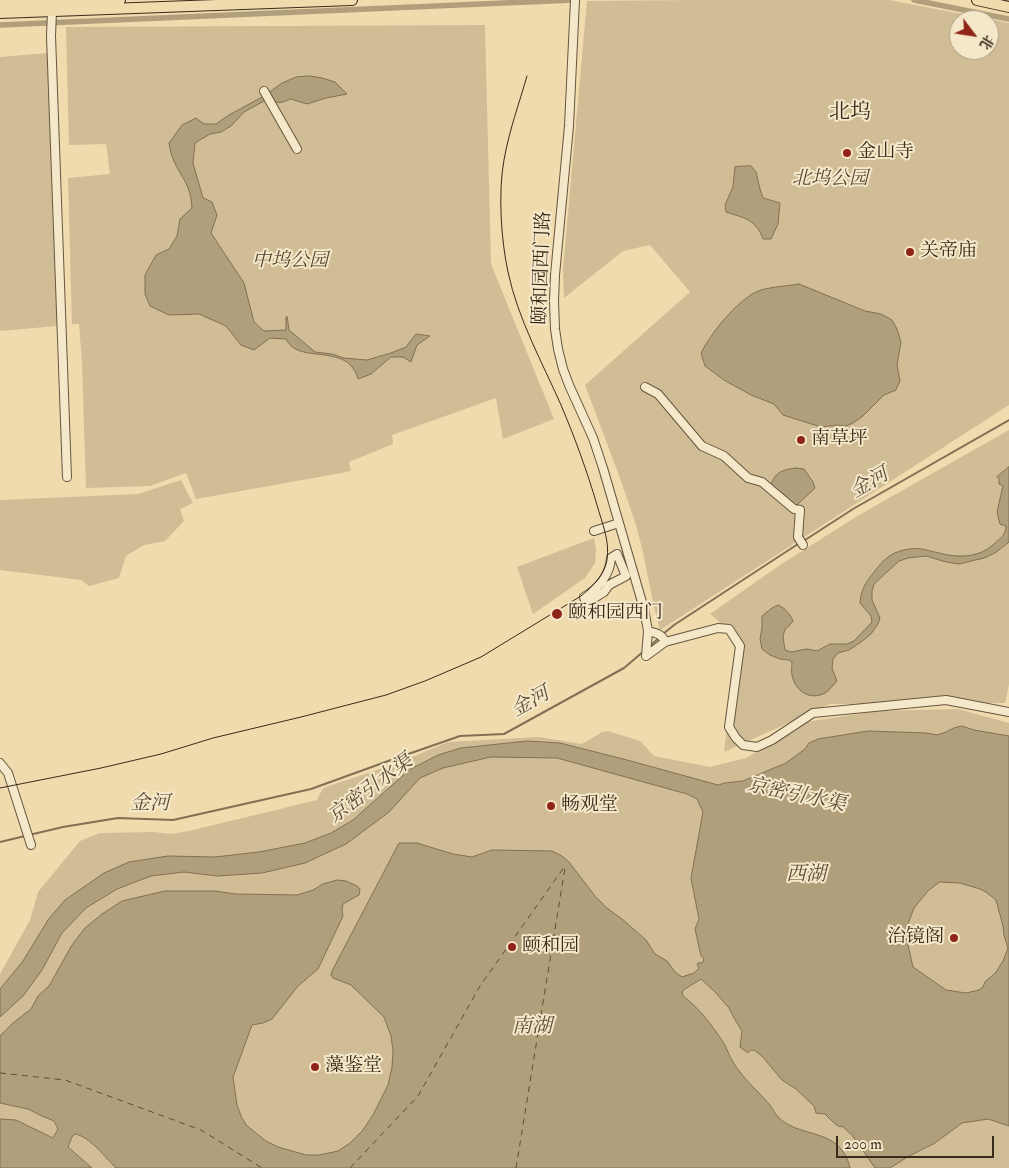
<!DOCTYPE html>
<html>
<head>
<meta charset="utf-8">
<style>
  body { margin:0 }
  #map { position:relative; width:1009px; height:1168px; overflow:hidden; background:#efdbae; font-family:"IM FELL Double Pica","Noto Serif SC",serif }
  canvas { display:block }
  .north { position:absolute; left:949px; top:10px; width:50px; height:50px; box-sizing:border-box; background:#f5e8ca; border:1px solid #aa9c83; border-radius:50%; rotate:121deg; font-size:14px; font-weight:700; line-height:20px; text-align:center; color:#392a19 }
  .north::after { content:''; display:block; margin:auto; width:18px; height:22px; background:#8f2418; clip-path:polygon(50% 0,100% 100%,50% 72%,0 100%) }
  .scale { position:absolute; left:836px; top:1136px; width:158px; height:22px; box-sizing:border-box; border:2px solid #392a19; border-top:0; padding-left:6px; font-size:15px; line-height:18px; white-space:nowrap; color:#392a19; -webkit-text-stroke:4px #f5e8ca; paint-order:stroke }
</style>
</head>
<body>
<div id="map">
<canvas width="1009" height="1168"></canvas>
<div class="north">北</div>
<div class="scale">200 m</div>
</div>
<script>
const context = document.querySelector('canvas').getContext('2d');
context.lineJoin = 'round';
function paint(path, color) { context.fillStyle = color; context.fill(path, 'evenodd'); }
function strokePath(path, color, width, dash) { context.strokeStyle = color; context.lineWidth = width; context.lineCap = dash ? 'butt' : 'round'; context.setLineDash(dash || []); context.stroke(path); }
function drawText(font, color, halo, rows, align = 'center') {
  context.font = font + ' "IM FELL Double Pica","Noto Serif SC",serif'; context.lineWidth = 4; context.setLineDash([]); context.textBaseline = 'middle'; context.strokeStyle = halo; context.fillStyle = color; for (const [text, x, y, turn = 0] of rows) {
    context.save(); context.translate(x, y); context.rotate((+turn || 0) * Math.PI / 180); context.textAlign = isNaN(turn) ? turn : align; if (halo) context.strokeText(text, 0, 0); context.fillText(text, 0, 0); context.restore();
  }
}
paint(new Path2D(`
  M699,0H889L1009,23V405L660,630C650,595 646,558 635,522C620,476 602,430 585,385L690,292L650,245L623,251L564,298L563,269L587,1ZM959,20H989V50H959Z
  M485,25L491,264L554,419L503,439L496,398L392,435L393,444L349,462L351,471L336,474L196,499L186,473L150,486L86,488L82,363L79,324H72L68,178L110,174L106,144L69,145L66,27Z
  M48,53L57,326L0,331V57Z
  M1009,430V684L1005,703L830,704L724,752L738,638L710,614L780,565L859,515Z
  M181,480L193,503L180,509L184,521L165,541L144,545L126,556L119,578L89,586L81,580L0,570V500L138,494Z
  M594,538L596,550L595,563L585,578L533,614L517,567Z
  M958,709L1009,723V1168H0V974L30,920L38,892L80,841L100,833L154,832L171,834L189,831L317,800L323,788L398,763L448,742L539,737L582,744L602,732L608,731L640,741L654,756L710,767L746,758L806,722L878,711Z`), '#d0bd95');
const water = new Path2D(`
  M310,76L322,78L335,82L347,94L326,98L307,104L291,99C283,102 279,105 272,99L264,101L244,112L231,126L221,132L210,134L195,143L193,163L203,198L212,202L217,215L211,233L244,283L254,322L264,331L286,330V317L287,316L289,330L315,352L332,354L344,358L367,360L391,353L406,347L416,334L430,336L417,345L411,362L403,357H391L371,374L358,379C357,375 355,371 353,368C339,349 306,359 291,346C289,344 287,341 286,339L270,338L254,350L241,345L226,326L199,314L169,315L150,306L145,294V275L156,255L169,249L177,236L180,219L192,208C191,184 181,178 173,159C171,154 170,148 169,143L182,125L196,118L204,124H216L229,115L264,96L282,83L296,77Z
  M751,166L756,172L760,189L763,198L780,203L778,224L771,239H763C756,219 744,218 726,212L725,205L733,187L735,167Z
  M799,284L865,311L881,314L892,320L897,329L901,342L897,365L900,381L896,390L884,395L863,416L853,423L846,426L838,425L821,427L783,415L774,404L751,395L724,380L705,366L701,353C711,333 736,302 756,292C766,287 788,286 799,284Z
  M1009,467V542L995,553L984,558L959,564L946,562L926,556L908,558L899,561L874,584L872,591V600L880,618L878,624L871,634L861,642L849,650L838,653L833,659L832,668L837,681C833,685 830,690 825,693C810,701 795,691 792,675C791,671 792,666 792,662L789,660L780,659L770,655L762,649L760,639L762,628V616L772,608L778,605C785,608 790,614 793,621L789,626L785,629L783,637L785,650L791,652L807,649L817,651L830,644H847L854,641L872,622L871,616L860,603C861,589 866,582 874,572C885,558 891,552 909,549C919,547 929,551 939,553C958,558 979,558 994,544C1001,537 1005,537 1006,526L1000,524L997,512L1003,486L999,484V478L997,477Z
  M795,468L804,469L813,482L815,488L797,505H792L771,485C775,472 782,470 795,468Z
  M962,726L974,730L1009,736V1126L988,1119L962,1123L935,1143L909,1156L890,1168H875L852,1135L842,1126L840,1127L835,1124L825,1114L816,1113L814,1106L796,1089L782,1080L762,1056L754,1050H751L748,1053L740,1047L742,1031L734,1018L729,1008L716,993L701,979L685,989L682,992L683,996C699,1008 712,1025 723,1042C727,1048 729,1056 733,1062C743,1079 758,1091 770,1105C773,1109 775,1114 779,1118C801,1139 841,1127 850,1168H116C106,1158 89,1136 75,1134L72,1137L68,1147L92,1168H0V1119L16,1120L53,1138L58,1129L54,1121L42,1116L28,1109L0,1103V1036L13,1023L31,1009L38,996L49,986L72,945L85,928L102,914L122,901L165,891H215L236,894L297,895L313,890L323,884L337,880L346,881L357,886L360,889L359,895L343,904L342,910L343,916L318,969L298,986L272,1019L263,1023L252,1025L233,1077L237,1105L241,1116L246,1125L266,1141L278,1147L306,1155H319L338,1151L350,1143L363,1130L373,1115L388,1085L392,1067L393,1051L391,1036L384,1017L351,985L333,978L331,975L332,971L399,843H417L453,854L472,857L492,850L552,851L562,856L569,862L595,896L607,908L622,919L646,940L655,954L667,961L675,972L682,977L694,973L699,968L697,965L698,963H702L704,959L701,956L695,929L699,919L691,878L703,812L697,799L687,794L557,758L491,757L443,768L420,778L389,812L346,844L305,863L262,873L217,876L184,872L151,876L117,889L86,908L62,933L42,970L23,996L0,1017V989L23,961L48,920L65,900L104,873L129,862L168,856L215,857L259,852L305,843L331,833L353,820L409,770L438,755L461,748L527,741L560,743L627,760L718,785L725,783L743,781L786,763L805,749L809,743L818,739L868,731L926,733L937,735L946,732L954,728ZM940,882L960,883L980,889L986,892L996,900L1003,926L1004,935L1008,948L1003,961L996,972L992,976L988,979L985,982L983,987L979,990L966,993L946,990L913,967L905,932L914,908L928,891Z`);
paint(water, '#b19f7b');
strokePath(water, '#817054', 1);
strokePath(new Path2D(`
  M802,542L853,509L1009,420
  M663,634L674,625L798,544
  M650,646L659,638
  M29,835L63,827L118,818L173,820L311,789L391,760L460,736L504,734L624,668L644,651
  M0,842L25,836`), '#817054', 2);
strokePath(new Path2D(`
  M914,0L1009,19
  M0,25L573,0`), '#b19f7b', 5.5);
strokePath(new Path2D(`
  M0,1073L65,1080L201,1130L262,1168
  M350,1168L418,1096L480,986L565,866
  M516,1168L565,868`), '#5d4d36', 1, [6, 5]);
const minor = new Path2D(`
  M575,0L569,126L555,275L554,301L555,329L558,349L563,369L569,385L593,438L603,468L644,609L648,631L646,656
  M52,11L51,36L67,477
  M264,91L297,149
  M645,387L658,394L702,446L724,456L748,478L762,482L794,509L800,510L798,537L803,545
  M594,531L619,523
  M617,554L626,576L609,585L604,592L586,603L584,597C598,589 610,575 611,558Z
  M648,631C656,633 662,634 665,642
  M646,656L665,642L718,628L729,629L740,646L729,727L736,738L743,745L757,747L772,740L813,713L946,700L1009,712
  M0,763L8,773L31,845`);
const major = new Path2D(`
  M977,0L1009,7
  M0,5L120,0
  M0,13L352,0`);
strokePath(minor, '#66563e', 10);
strokePath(major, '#392a19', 12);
strokePath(minor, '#f5e8ca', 8);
strokePath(major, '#efdbae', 10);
strokePath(new Path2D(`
  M0,788L101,768L161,754L213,738L301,717L386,695L425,681L481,657L581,596C593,586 604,576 607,560C610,541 602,523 597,505C587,471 575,438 561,405C542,362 518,319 508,272C501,240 498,192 504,160C509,131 519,104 527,76`), '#392a19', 1);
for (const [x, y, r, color] of [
  [847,153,5,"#8f2418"],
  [910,252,5,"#8f2418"],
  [801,440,5,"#8f2418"],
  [557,614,6,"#8f2418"],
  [551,806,5,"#8f2418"],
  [954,938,5,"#8f2418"],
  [512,947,5,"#8f2418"],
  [315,1067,5,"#8f2418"]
]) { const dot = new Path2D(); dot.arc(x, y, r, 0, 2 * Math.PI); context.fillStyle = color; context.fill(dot); strokePath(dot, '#f5e8ca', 2); }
drawText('19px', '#392a19', '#f5e8ca', [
  ["金山寺",857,153],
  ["关帝庙",920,252],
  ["南草坪",811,440],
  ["颐和园西门",568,614],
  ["畅观堂",561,806],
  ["治镜阁",944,938,"right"],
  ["颐和园",522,947],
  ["藻鉴堂",325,1067]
], 'left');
drawText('italic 19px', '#574732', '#f5e8ca', [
  ["北坞公园",830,180],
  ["中坞公园",290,262]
]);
drawText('19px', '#392a19', '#f5e8ca', [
  ["颐和园西门路",543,268,-88]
]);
drawText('italic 20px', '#5d4d36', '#f5e8ca', [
  ["金河",870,484,-30],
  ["金河",531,703,-29],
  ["京密引水渠",371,790,-37],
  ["京密引水渠",796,796,12],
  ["金河",150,805],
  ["西湖",806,876],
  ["南湖",532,1028]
]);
drawText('21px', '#392a19', '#f5e8ca', [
  ["北坞",850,113]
]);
</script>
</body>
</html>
